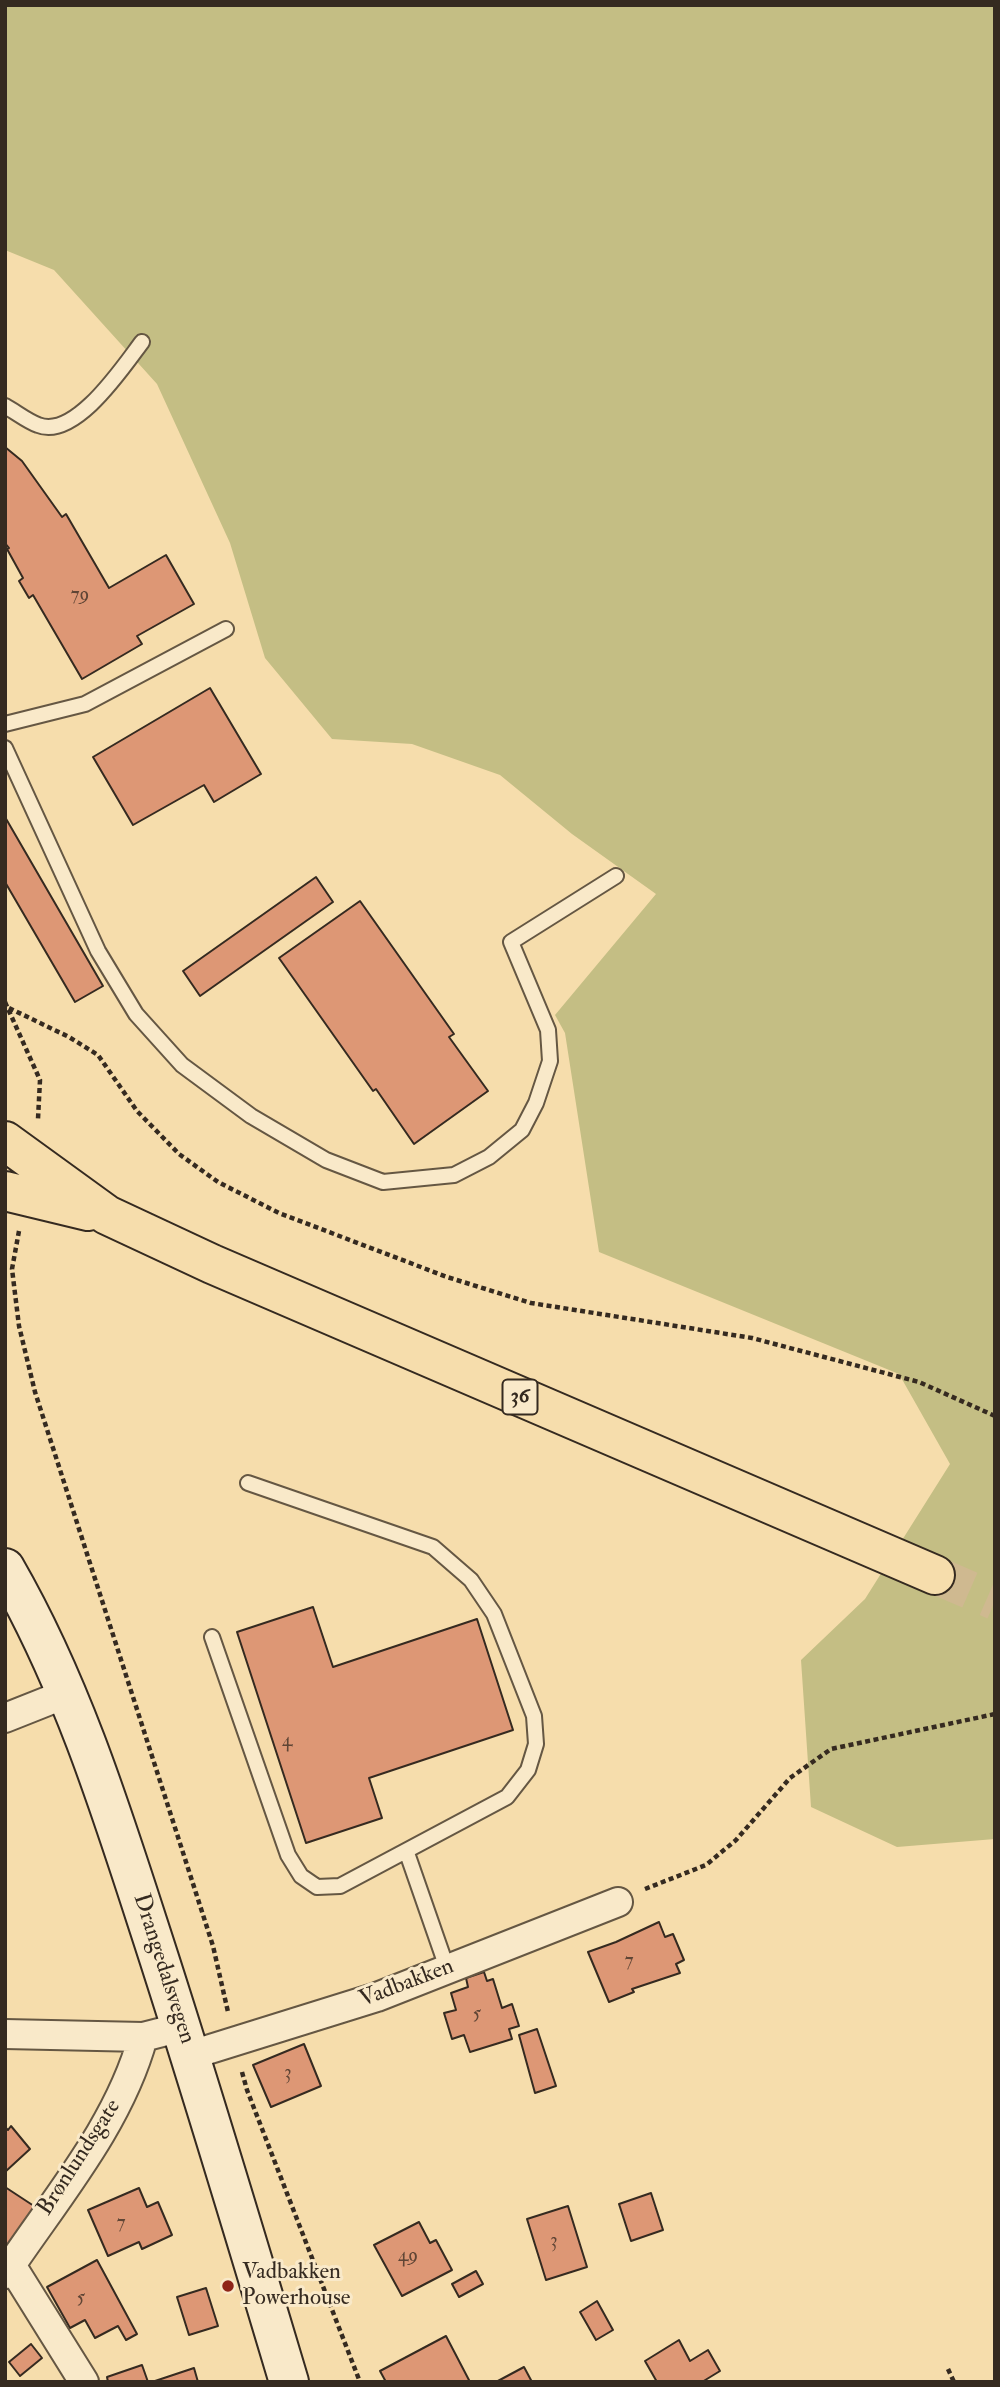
<!DOCTYPE html>
<html>
<head>
<meta charset="utf-8">
<style>
  body { margin:0 }
  #map { position:relative; width:1000px; height:2387px; overflow:hidden; background:#f6ddac; font-family:"IM FELL Double Pica",serif }
  canvas { display:block }
  .frame { position:absolute; inset:0; border:7px solid #352a20; pointer-events:none }
</style>
</head>
<body>
<div id="map">
<canvas width="1000" height="2387"></canvas>
<div class="frame"></div>
</div>
<script>
const context = document.querySelector('canvas').getContext('2d');
context.lineJoin = 'round';
function paint(path, color) { context.fillStyle = color; context.fill(path, 'evenodd'); }
function strokePath(path, color, width, dash) { context.strokeStyle = color; context.lineWidth = width; context.lineCap = dash ? 'butt' : 'round'; context.setLineDash(dash || []); context.stroke(path); }
function drawText(font, color, halo, rows, align = 'center') {
  context.font = font + ' "IM FELL Double Pica",serif'; context.lineWidth = 6; context.setLineDash([]); context.textBaseline = 'middle'; context.strokeStyle = halo; context.fillStyle = color; for (const [text, x, y, turn = 0] of rows) {
    context.save(); context.translate(x, y); context.rotate((+turn || 0) * Math.PI / 180); context.textAlign = isNaN(turn) ? turn : align; if (halo) context.strokeText(text, 0, 0); context.fillText(text, 0, 0); context.restore();
  }
}
paint(new Path2D(`
  M5,5H995V1839L897,1847L811,1807L801,1660L865,1599L950,1464L899,1374L599,1252L565,1033L555,1015L656,894L572,834L500,775L412,744L332,739L265,658L230,543L157,384L54,270L5,250Z`), '#c4be84');
const building = new Path2D(`
  M5,447L22,461L62,517L66,514L109,588L166,555L194,604L137,636L142,644L82,679L33,595L29,598L19,581L23,578L7,549L9,548L5,543Z
  M210,688L261,774L214,802L204,785L133,825L93,757Z
  M5,817L103,986L75,1002L5,882Z
  M316,877L333,902L200,996L183,971Z
  M360,901L454,1034L449,1037L488,1091L414,1144L376,1089L373,1091L279,958Z
  M313,1607L333,1667L477,1619L513,1730L369,1778L382,1818L306,1843L237,1632Z
  M659,1922L665,1937L673,1934L684,1960L676,1964L680,1973L632,1989L634,1992L609,2002L588,1952L616,1942Z
  M484,1972L487,1981L493,1979L502,2008L512,2004L519,2026L509,2029L512,2039L470,2052L464,2035L452,2039L444,2013L456,2010L451,1993L468,1987L466,1978Z
  M537,2029L556,2086L535,2093L519,2035Z
  M304,2044L321,2086L271,2107L253,2065Z
  M11,2126L30,2149L5,2172V2127L8,2130Z
  M5,2187L37,2208L5,2257Z
  M139,2188L147,2207L158,2202L172,2235L142,2249L139,2242L108,2256L88,2210Z
  M651,2193L663,2230L631,2241L619,2204Z
  M568,2206L587,2267L546,2280L527,2219Z
  M419,2222L430,2243L436,2240L452,2270L402,2296L374,2245Z
  M97,2260L137,2334L126,2340L118,2326L95,2338L85,2320L70,2328L47,2287Z
  M476,2271L483,2284L459,2297L452,2284Z
  M206,2288L218,2326L189,2335L177,2297Z
  M597,2301L613,2330L596,2340L580,2312Z
  M446,2336L470,2382H386L380,2371Z
  M679,2340L690,2361L708,2350L720,2371L702,2382H657L645,2361Z
  M31,2344L42,2358L20,2376L9,2362Z
  M142,2365L148,2382H108L107,2377Z
  M524,2367L532,2382H496Z
  M194,2368L198,2382H152Z`);
paint(building, '#dd9775');
strokePath(building, '#352a20', 2);
strokePath(new Path2D(`
  M935,1575L995,1601`), '#cfb990', 38, [38, 19]);
const lane = new Path2D(`
  M5,406C16,412 27,421 38,425C75,440 123,367 142,342
  M5,724L85,704L226,629
  M5,748L98,951L136,1014L182,1065L251,1116L326,1160L383,1182L454,1175L489,1157L522,1130L536,1103L550,1061L548,1030L511,942L616,876
  M212,1637L288,1855L301,1876L317,1887L340,1886L507,1797L528,1770L536,1744L534,1716L494,1614L471,1580L433,1547L248,1483
  M407,1853L447,1968`);
const street = new Path2D(`
  M5,1718L68,1693
  M5,2034L143,2037L182,2027
  M191,2055L377,1997L618,1902
  M11,2265L84,2382
  M5,2274C55,2199 119,2125 143,2037`);
const secondary = new Path2D(`
  M5,1568C69,1679 108,1800 147,1921C197,2074 243,2228 289,2382`);
const highway = new Path2D(`
  M5,1141L107,1215L212,1264L935,1575
  M5,1191L88,1211`);
strokePath(lane, '#655743', 18);
strokePath(street, '#655743', 32);
strokePath(secondary, '#352a20', 42);
strokePath(highway, '#352a20', 42);
strokePath(new Path2D(`
  M5,1002L40,1080L38,1119
  M9,1008L69,1037L98,1055L137,1111L179,1154L218,1182L279,1213L447,1277L531,1303L752,1338L919,1382L995,1416
  M19,1231L12,1269L19,1326L35,1392L213,1946L228,2012
  M645,1889L706,1865L736,1840L790,1778L831,1749L995,1714
  M242,2072L247,2090L360,2382
  M948,2369L954,2382`), '#352a20', 4.5, [5, 3.5]);
strokePath(lane, '#f9e9c9', 14);
strokePath(street, '#f9e9c9', 28);
strokePath(secondary, '#f9e9c9', 38);
strokePath(highway, '#f6ddac', 38);
for (const [x, y, r, color] of [
  [228,2286,7,"#8f2418"]
]) { const dot = new Path2D(); dot.arc(x, y, r, 0, 2 * Math.PI); context.fillStyle = color; context.fill(dot); strokePath(dot, '#f9e9c9', 2.5); }
drawText('19px', '#5f4535', null, [
  ["79",80,596],
  ["4",287,1742],
  ["7",629,1962],
  ["5",477,2015],
  ["3",288,2074],
  ["7",121,2224],
  ["3",554,2242],
  ["49",408,2257],
  ["5",81,2299]
]);
for (const [x, y, w] of [
  [520,1397,35]
]) { const box = new Path2D(); box.roundRect(x - w / 2, y - 17.5, w, 35, 5); context.fillStyle = '#f9e9c9'; context.fill(box); strokePath(box, '#352a20', 2); }
drawText('bold 21px', '#352a20', null, [
  ["36",520,1397]
]);
drawText('23px', '#352a20', '#f9e9c9', [
  ["Drangedalsvegen",163,1969,72],
  ["Vadbakken",407,1984,-21],
  ["Brønlundsgate",80,2158,-57]
]);
drawText('23px', '#352a20', '#f9e9c9', [
  ["Vadbakken",242,2273],
  ["Powerhouse",242,2299]
], 'left');
</script>
</body>
</html>
